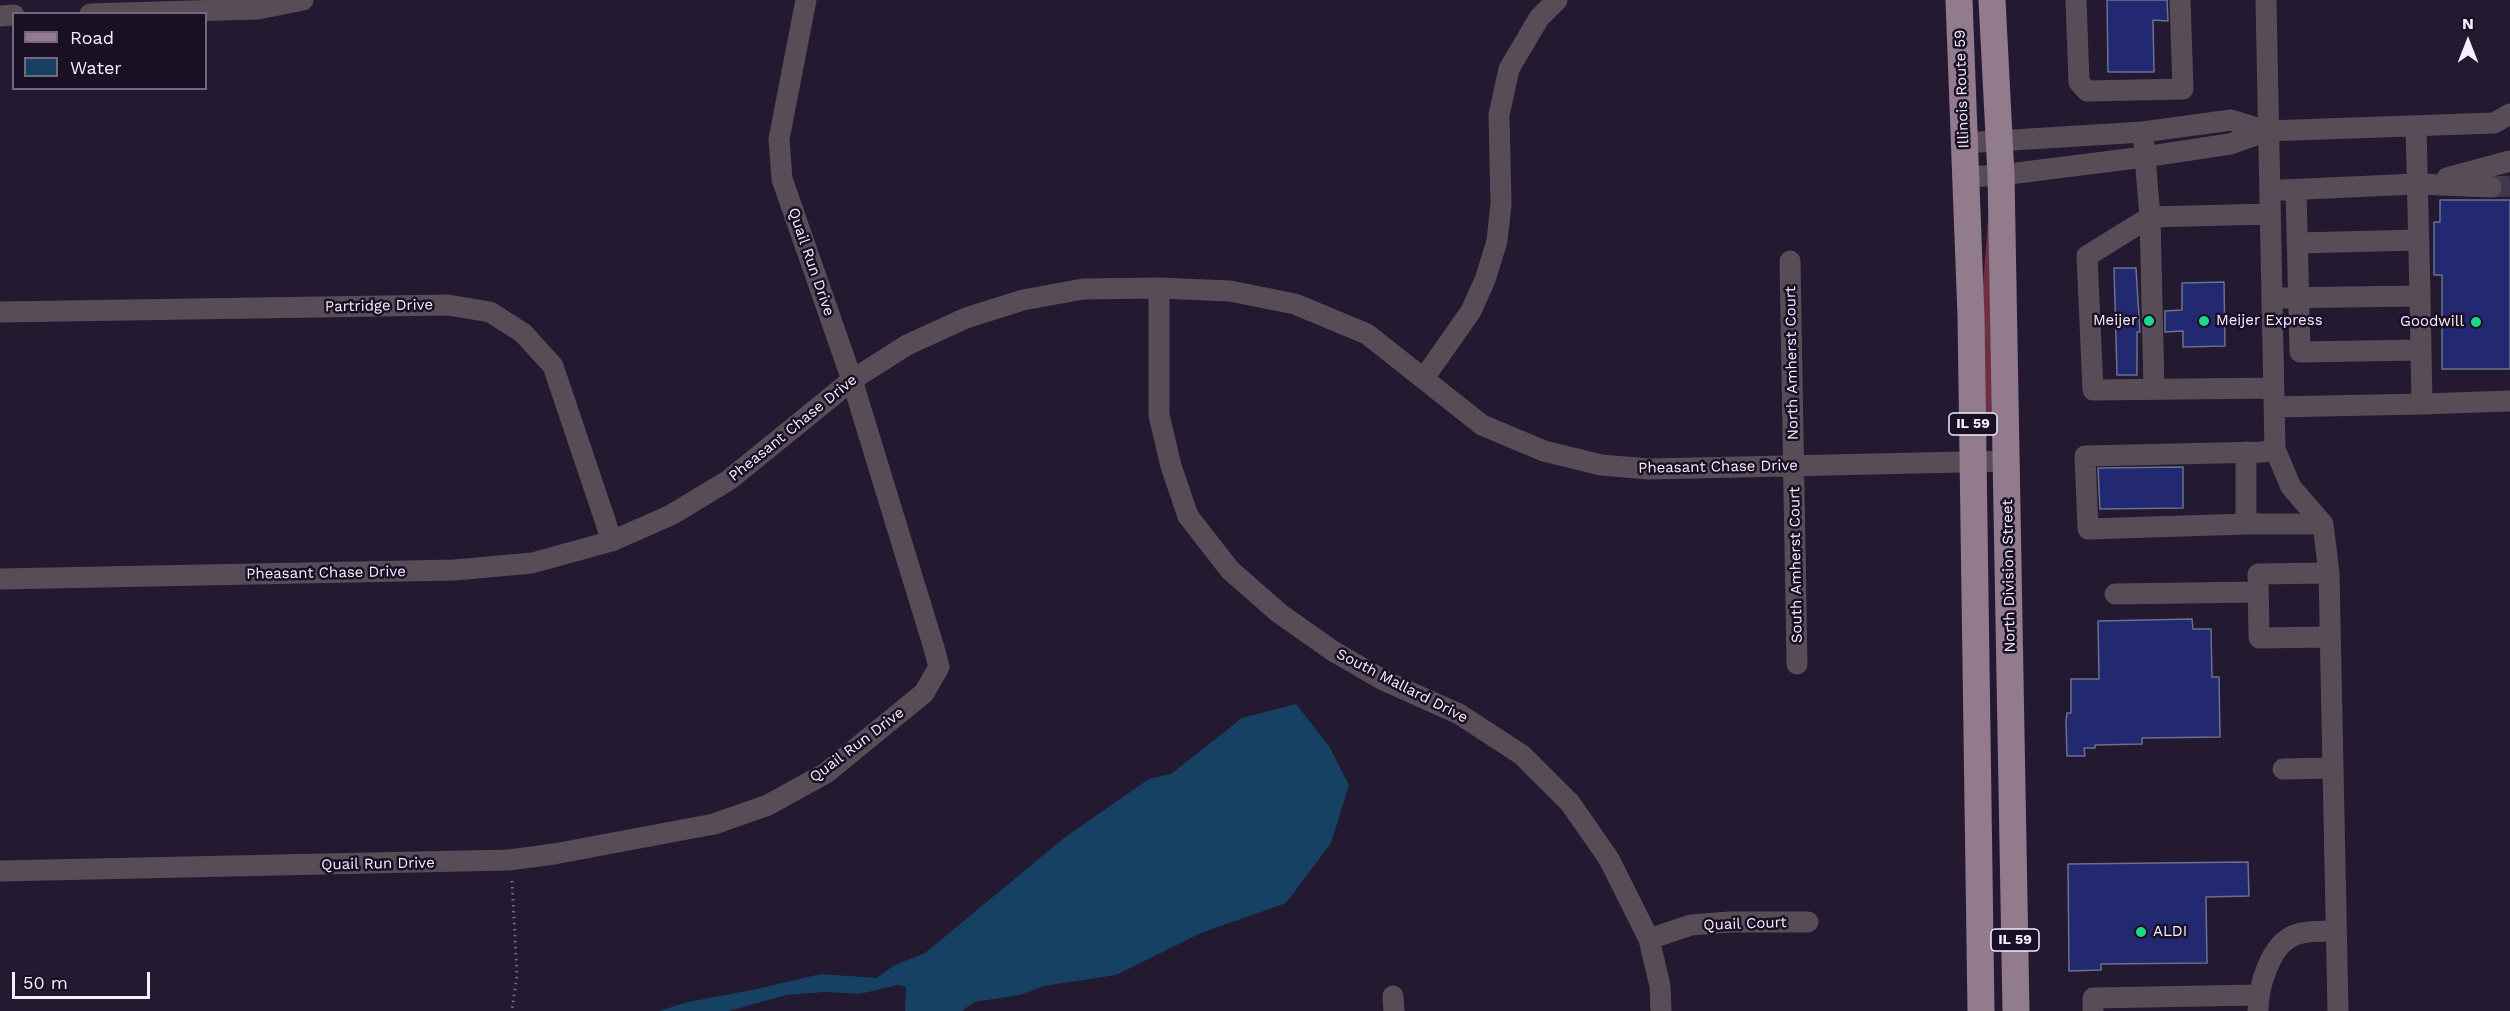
<!DOCTYPE html>
<html>
<head>
<meta charset="utf-8">
<style>
  body { margin:0 }
  #map { position:relative; width:2510px; height:1011px; overflow:hidden; background:#231930; font-family:"Work Sans",sans-serif }
  canvas { display:block }
  .legend { position:absolute; left:12px; top:12px; width:195px; height:78px; box-sizing:border-box; background:#1a1026; border:2px solid #72697d; margin:0; padding:8px 10px; list-style:none; font-size:18px; color:#f5efff }
  .legend li { display:flex; align-items:center; gap:12px; height:30px }
  .legend b { width:30px; border:2px solid #72697d }
  .north { position:absolute; left:2438px; top:12px; width:60px; height:60px; -webkit-text-stroke:4px #1a1026; paint-order:stroke; rotate:0deg; font-size:16px; font-weight:700; line-height:24px; text-align:center; color:#f5efff }
  .north::after { content:''; display:block; margin:auto; width:21px; height:27px; background:#f5efff; clip-path:polygon(50% 0,100% 100%,50% 72%,0 100%) }
  .scale { position:absolute; left:12px; top:972px; width:138px; height:27px; box-sizing:border-box; border:3px solid #f5efff; border-top:0; padding-left:8px; font-size:18px; line-height:21px; white-space:nowrap; color:#f5efff; -webkit-text-stroke:4px #1a1026; paint-order:stroke }
</style>
</head>
<body>
<div id="map">
<canvas width="2510" height="1011"></canvas>
<ul class="legend">
<li><b style="height:8px;background:#917b8d"></b>Road</li>
<li><b style="height:16px;background:#164162"></b>Water</li>
</ul>
<div class="north">N</div>
<div class="scale">50 m</div>
</div>
<script>
const context = document.querySelector('canvas').getContext('2d');
context.lineJoin = 'round';
function paint(path, color) { context.fillStyle = color; context.fill(path, 'evenodd'); }
function strokePath(path, color, width, dash) { context.strokeStyle = color; context.lineWidth = width; context.lineCap = dash ? 'butt' : 'round'; context.setLineDash(dash || []); context.stroke(path); }
function drawText(font, color, halo, rows, align = 'center') {
  context.font = font + ' "Work Sans",sans-serif'; context.lineWidth = 5; context.setLineDash([]); context.textBaseline = 'middle'; context.strokeStyle = halo; context.fillStyle = color; for (const [text, x, y, turn = 0] of rows) {
    context.save(); context.translate(x, y); context.rotate((+turn || 0) * Math.PI / 180); context.textAlign = isNaN(turn) ? turn : align; if (halo) context.strokeText(text, 0, 0); context.fillText(text, 0, 0); context.restore();
  }
}
paint(new Path2D(`
  M1988,219H1990L1994,423L1992,432H1984L1981,310Z`), '#6e2e44');
paint(new Path2D(`
  M1296,704L1329,746L1349,785L1331,843L1286,903L1201,933L1116,975L1044,986L1020,995L974,1002L962,1011H905L906,987L898,985L859,994L825,992L786,995L729,1011H659L688,1002L757,989L821,974L876,978L895,965L925,953L1064,838L1149,779L1171,774L1242,718Z`), '#164162');
const building = new Path2D(`
  M2107,0H2167L2168,21L2153,20L2154,72H2108Z
  M2440,200H2510V369H2442V275H2434V222H2440Z
  M2114,268H2136L2140,332H2137V375H2117Z
  M2224,282L2225,346L2183,347V331L2165,332V311L2182,310V283Z
  M2183,467V508L2100,509L2098,468Z
  M2192,619L2193,629H2211L2212,677H2219L2220,737L2142,738V744L2095,745V748H2084L2085,756H2067L2066,722L2067,713H2071V679H2099L2098,621Z
  M2248,862L2249,896L2206,897L2207,963L2101,964V970L2069,971L2068,864Z`);
paint(building, '#232970');
strokePath(building, '#6a718d', 1.5);
strokePath(new Path2D(`
  M2491,187L2510,186`), '#42394f', 21, [21, 10]);
strokePath(new Path2D(`
  M512,881L517,975L512,1011`), '#756c81', 3, [1.5, 4.5]);
strokePath(new Path2D(`
  M2076,0L2079,82L2087,91L2183,89L2180,0
  M2266,0L2275,449L2263,452L2085,456L2088,529L2246,524H2323
  M90,14L258,9L303,0
  M0,16L14,15
  M1964,143L2143,132L2231,120L2267,131
  M2144,144L2150,217L2270,214
  M1966,177L2001,175L2144,157L2230,144L2267,131L2494,123L2510,114
  M2447,178L2510,161
  M2282,190L2417,184L2491,187
  M2296,190L2300,352L2421,350
  M2150,217L2087,256L2093,390L2274,388
  M2150,217L2154,389
  M2297,243L2418,240
  M1790,261L1797,664
  M1159,288V415L1171,466L1188,516L1230,570L1279,613L1333,651L1383,680L1459,714L1522,755L1570,803L1609,859L1649,939L1660,986L1661,1011
  M2272,298L2420,296L2416,127
  M0,312L448,305L490,312L523,333L553,366L612,541
  M1424,378L1471,311L1485,280L1497,241L1501,204L1499,115L1509,69L1539,18L1557,0
  M2422,404L2510,401
  M2274,407L2422,404L2420,296
  M2275,449L2291,487L2323,524L2329,573L2338,1011
  M2246,452V524
  M2329,573L2258,574L2259,638L2330,637
  M0,579L455,570L532,563L612,541L671,515L729,480L852,380L907,345L966,318L1023,300L1083,289L1159,288L1230,291L1295,304L1367,334L1482,425L1544,451L1601,465L1649,469L2008,461
  M2115,594L2258,592
  M2283,769L2333,768
  M0,871L509,860L554,854L714,824L768,805L826,773L924,693L939,667L934,648L852,380L782,179L779,139L806,0
  M1649,939L1691,925L1730,922H1808
  M1393,996L1394,1011
  M2093,1011V998L2258,995
  M2258,1011C2258,988 2270,944 2295,935C2307,930 2323,932 2336,931`), '#584d56', 21);
strokePath(new Path2D(`
  M1959,0L1971,316L1981,1011
  M1992,0L2001,175L2016,1011`), '#917b8d', 27);
for (const [x, y, r, color] of [
  [2149,321,6,"#1cd988"],
  [2204,321,6,"#1cd988"],
  [2476,322,6,"#1cd988"],
  [2141,932,6,"#1cd988"]
]) { const dot = new Path2D(); dot.arc(x, y, r, 0, 2 * Math.PI); context.fillStyle = color; context.fill(dot); strokePath(dot, '#1a1026', 2); }
for (const [x, y, w] of [
  [1973,424,48],
  [2015,940,48]
]) { const box = new Path2D(); box.roundRect(x - w / 2, y - 11, w, 22, 4.5); context.fillStyle = '#1a1026'; context.fill(box); strokePath(box, '#f5efff', 1.5); }
drawText('bold 14px', '#f5efff', null, [
  ["IL 59",1973,424],
  ["IL 59",2015,940]
]);
drawText('15px', '#f5efff', '#1a1026', [
  ["Illinois Route 59",1962,89,-92],
  ["Quail Run Drive",811,262,71],
  ["Partridge Drive",379,306,-1],
  ["North Amherst Court",1792,363,-91],
  ["Pheasant Chase Drive",793,428,-39],
  ["Pheasant Chase Drive",1718,467,-1],
  ["South Amherst Court",1796,565,-91],
  ["Pheasant Chase Drive",326,573,-1],
  ["North Division Street",2009,576,-91],
  ["South Mallard Drive",1402,686,27],
  ["Quail Run Drive",857,745,-37],
  ["Quail Run Drive",378,864,-1],
  ["Quail Court",1745,924,-2]
]);
drawText('15px', '#f5efff', '#1a1026', [
  ["Meijer",2137,321],
  ["Meijer Express",2216,321,"left"],
  ["Goodwill",2464,322],
  ["ALDI",2153,932,"left"]
], 'right');
</script>
</body>
</html>
